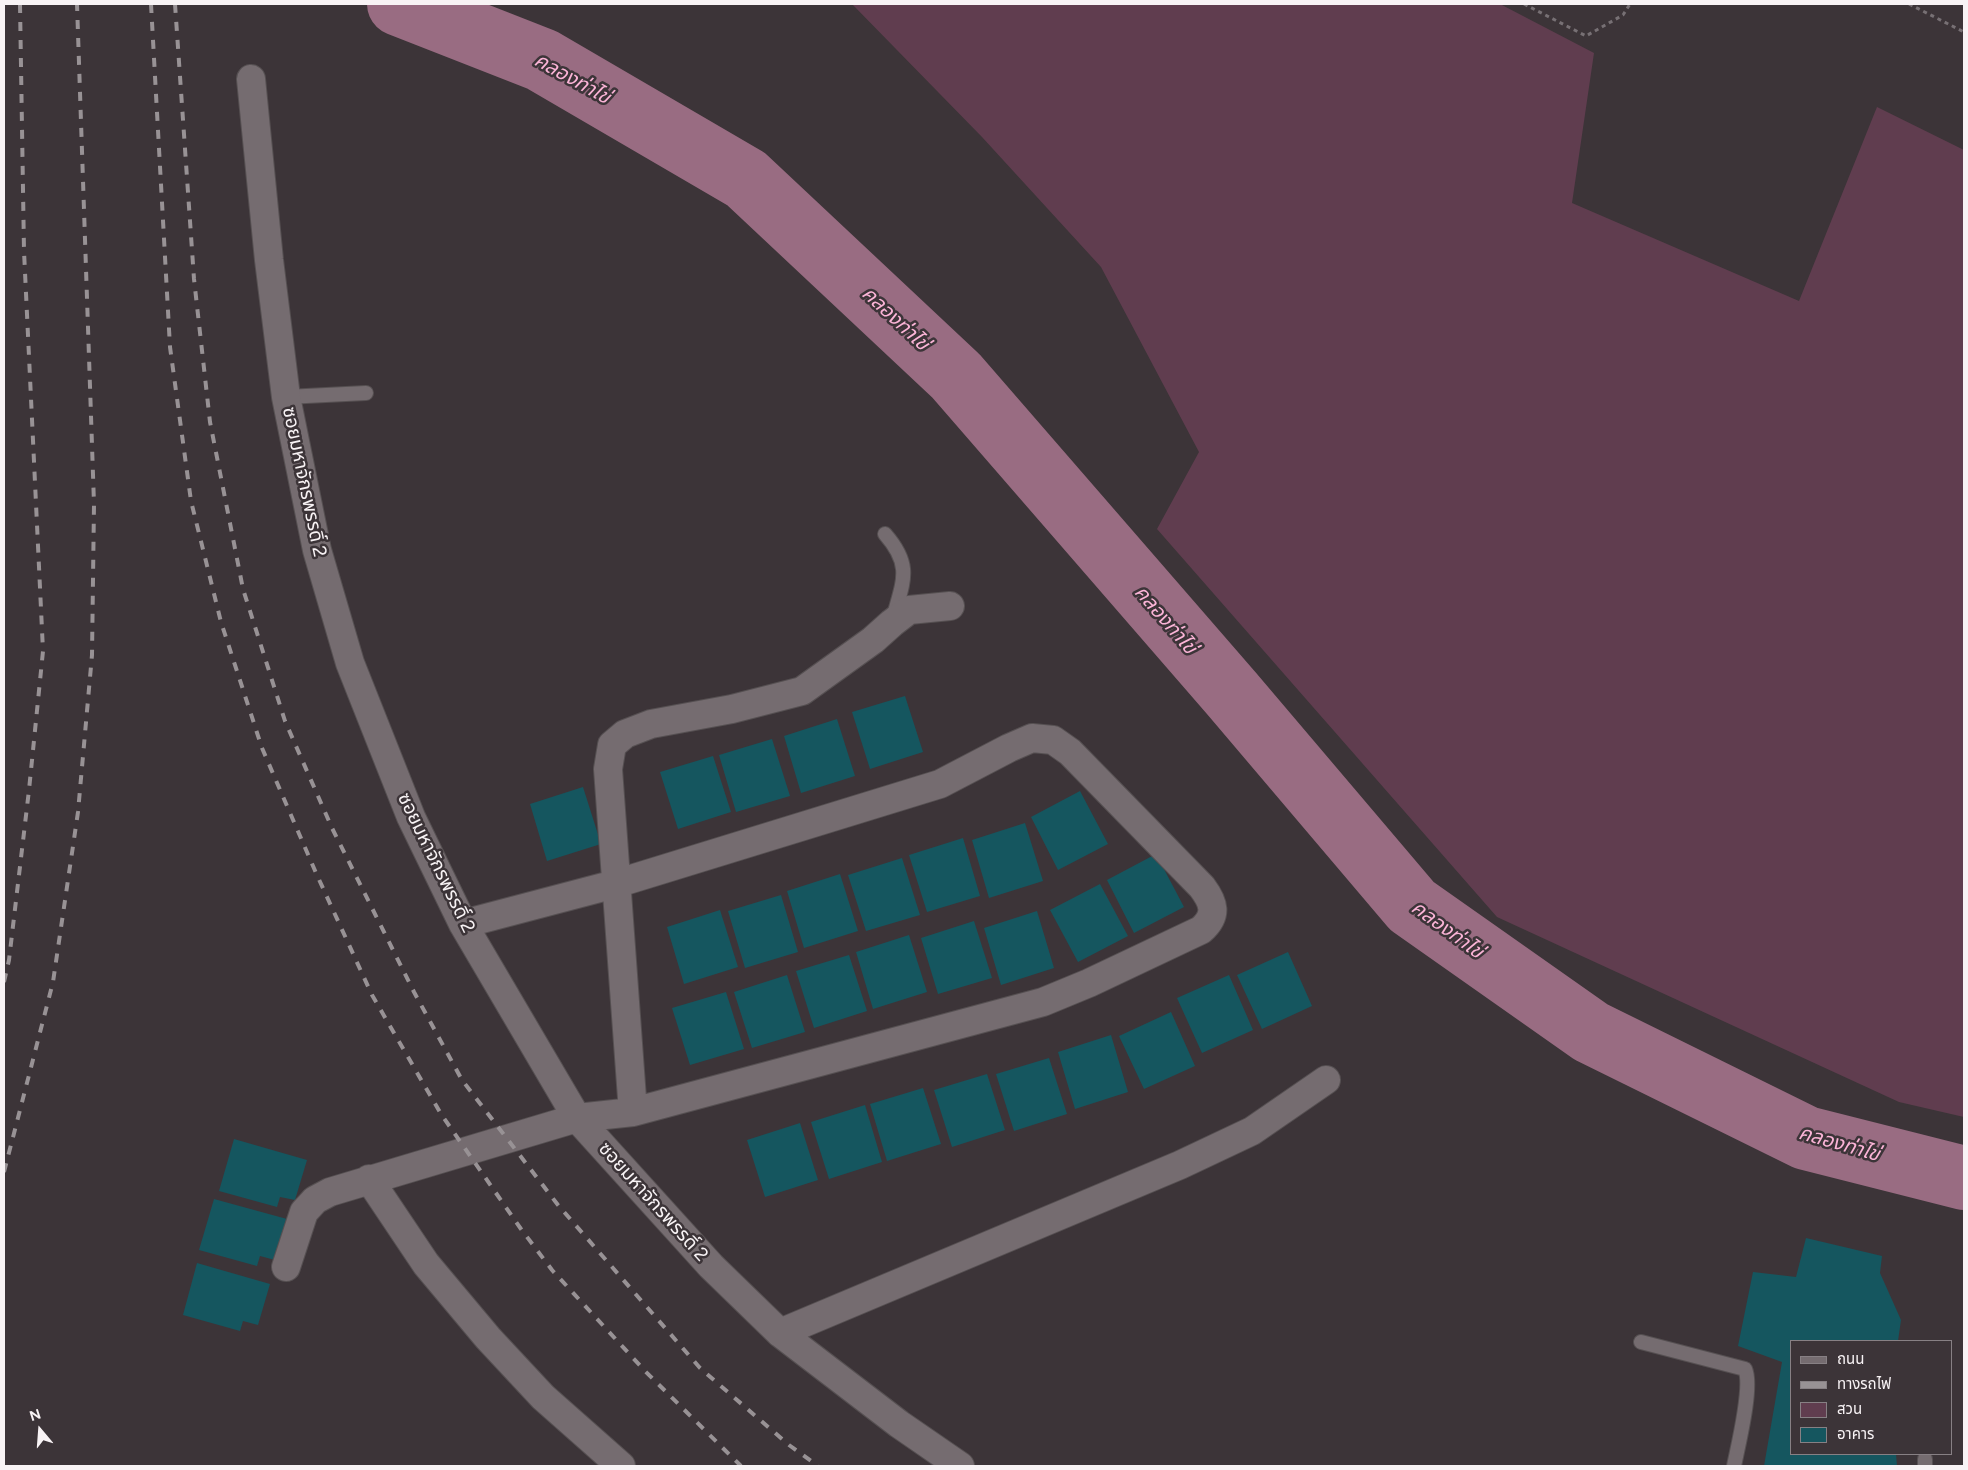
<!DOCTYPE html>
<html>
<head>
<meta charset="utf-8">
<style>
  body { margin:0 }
  #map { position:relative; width:1968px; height:1470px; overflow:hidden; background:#3c3438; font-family:Figtree,"Noto Sans Thai",sans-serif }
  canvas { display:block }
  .frame { position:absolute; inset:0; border:5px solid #f8f3f5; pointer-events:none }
  .legend { position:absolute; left:1790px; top:1340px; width:162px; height:115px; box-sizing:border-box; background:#3c3438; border:1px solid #878084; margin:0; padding:6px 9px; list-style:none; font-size:15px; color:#f8f3f5 }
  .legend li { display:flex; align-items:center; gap:10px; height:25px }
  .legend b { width:25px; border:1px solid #878084 }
  .north { position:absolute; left:15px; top:1405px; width:50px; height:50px; -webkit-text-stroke:4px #3c3438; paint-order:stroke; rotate:342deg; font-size:14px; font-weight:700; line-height:20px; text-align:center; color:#f8f3f5 }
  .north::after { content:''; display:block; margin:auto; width:18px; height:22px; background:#f8f3f5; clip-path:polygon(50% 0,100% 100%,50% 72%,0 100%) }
</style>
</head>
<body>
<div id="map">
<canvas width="1968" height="1470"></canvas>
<div class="frame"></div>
<ul class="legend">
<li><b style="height:6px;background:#756c70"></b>ถนน</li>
<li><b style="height:6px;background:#989295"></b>ทางรถไฟ</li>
<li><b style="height:14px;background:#603d4f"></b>สวน</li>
<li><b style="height:14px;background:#15565f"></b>อาคาร</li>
</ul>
<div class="north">N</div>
</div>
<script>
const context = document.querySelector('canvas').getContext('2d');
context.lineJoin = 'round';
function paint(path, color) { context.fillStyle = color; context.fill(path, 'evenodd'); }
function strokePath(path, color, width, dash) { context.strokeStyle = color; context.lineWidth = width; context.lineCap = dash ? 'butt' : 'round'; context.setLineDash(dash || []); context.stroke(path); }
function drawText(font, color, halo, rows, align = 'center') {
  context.font = font + ' Figtree,"Noto Sans Thai",sans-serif'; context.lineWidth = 5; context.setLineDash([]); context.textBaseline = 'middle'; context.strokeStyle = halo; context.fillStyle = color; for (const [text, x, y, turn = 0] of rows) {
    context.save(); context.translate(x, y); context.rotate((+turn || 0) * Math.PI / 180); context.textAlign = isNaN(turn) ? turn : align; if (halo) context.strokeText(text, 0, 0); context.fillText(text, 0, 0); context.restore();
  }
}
paint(new Path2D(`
  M852,4H1500L1594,53L1572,203L1799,301L1877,107L1964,150V1117L1899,1102L1497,917L1157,529L1199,452L1101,267L982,137Z`), '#603d4f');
strokePath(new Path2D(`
  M399,4L542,60L746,179L956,376L1232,694L1412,906L1591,1032L1806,1138L1964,1178`), '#996c82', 64);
paint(new Path2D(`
  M905,696L923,752L870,769L852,712Z
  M837,719L855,776L801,793L784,736Z
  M772,739L790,796L736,812L719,755Z
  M713,756L731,812L678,829L660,772Z
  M583,787L601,844L547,861L530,804Z
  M1080,791L1108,844L1058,870L1031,817Z
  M1025,823L1043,881L989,898L972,840Z
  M963,838L980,896L927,912L909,855Z
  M1156,854L1184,907L1134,933L1107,880Z
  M902,858L920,915L866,931L848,875Z
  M840,874L858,931L804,948L787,891Z
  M1100,884L1128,936L1078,962L1050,910Z
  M781,895L798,952L745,968L728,911Z
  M720,910L738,967L684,984L667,927Z
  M1037,911L1054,968L1001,985L984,928Z
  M974,921L992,978L938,994L921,938Z
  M909,935L927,992L873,1009L856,952Z
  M1288,952L1312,1006L1262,1029L1237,975Z
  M849,955L867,1011L814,1028L796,971Z
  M787,975L805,1032L752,1048L734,992Z
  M1229,975L1253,1030L1202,1053L1177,998Z
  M726,992L744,1049L690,1065L672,1008Z
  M1171,1012L1195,1066L1144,1089L1119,1036Z
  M1111,1035L1128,1092L1075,1109L1058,1052Z
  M1049,1058L1067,1114L1014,1131L996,1074Z
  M987,1074L1005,1130L952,1147L934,1090Z
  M923,1088L941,1144L887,1161L870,1104Z
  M865,1105L882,1162L829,1179L811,1122Z
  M800,1123L818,1180L765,1197L747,1140Z
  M234,1139L307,1160L295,1200L280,1197L277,1207L219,1191Z
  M214,1199L287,1219L275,1260L260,1256L257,1266L199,1250Z
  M1806,1238L1882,1256L1880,1273L1901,1320L1898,1341H1792V1454H1896L1897,1466H1764L1782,1362L1738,1346L1753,1272L1796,1277Z
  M197,1263L270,1284L258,1325L243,1321L240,1331L183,1315Z`), '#15565f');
const service = new Path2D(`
  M286,397L366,393
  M885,534C913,566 903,581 893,619
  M1641,1342L1745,1369C1753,1386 1738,1446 1734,1466
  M1925,1459V1466`);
const minor = new Path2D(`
  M251,79L269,260L286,397L317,550L350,663L411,817L463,924L577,1118L711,1266L780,1333L899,1424L960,1466
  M633,1112L608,769L612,745L625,734L651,724L732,709L802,691L873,640L892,623L909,610L950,606
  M369,1179L426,1264L488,1338L543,1397L621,1466
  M286,1267L304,1212L315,1200L330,1192L577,1118L633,1112L1043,1002L1089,983L1201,930C1218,915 1214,903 1202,887L1070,752L1053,740L1032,738L1009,748L940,784L615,884L463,924
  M780,1333L1180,1165L1252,1131L1326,1080`);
strokePath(service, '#565052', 16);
strokePath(minor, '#565052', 30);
strokePath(new Path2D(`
  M1524,4L1586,36L1623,15L1630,4
  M1909,4L1964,32`), '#777074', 3, [4, 4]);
strokePath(service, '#756c70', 14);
strokePath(minor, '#756c70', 28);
strokePath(new Path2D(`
  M151,4L170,347L191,501L221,622L262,748L316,873L372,995L441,1114L521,1229L552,1270L645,1371L741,1466
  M175,4L194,279L210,422L243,589L285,721L332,828L414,992L462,1080L558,1205L700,1368L789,1445L818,1466
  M4,982L9,960L29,790L43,651L24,251L20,4
  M4,1172L53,982L78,812L92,655L94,504L77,4`), '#989295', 4, [9, 9]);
drawText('19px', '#f8f3f5', '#3c3438', [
  ["ซอยมหาจักรพรรดิ์ 2",304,482,78],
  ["ซอยมหาจักรพรรดิ์ 2",436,863,64],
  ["ซอยมหาจักรพรรดิ์ 2",653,1202,48]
]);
drawText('italic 20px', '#fbb4d7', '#3c3438', [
  ["คลองท่าไข่",572,79,29],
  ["คลองท่าไข่",895,319,43],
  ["คลองท่าไข่",1165,620,49],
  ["คลองท่าไข่",1447,930,36],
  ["คลองท่าไข่",1839,1144,16]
]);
</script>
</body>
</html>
